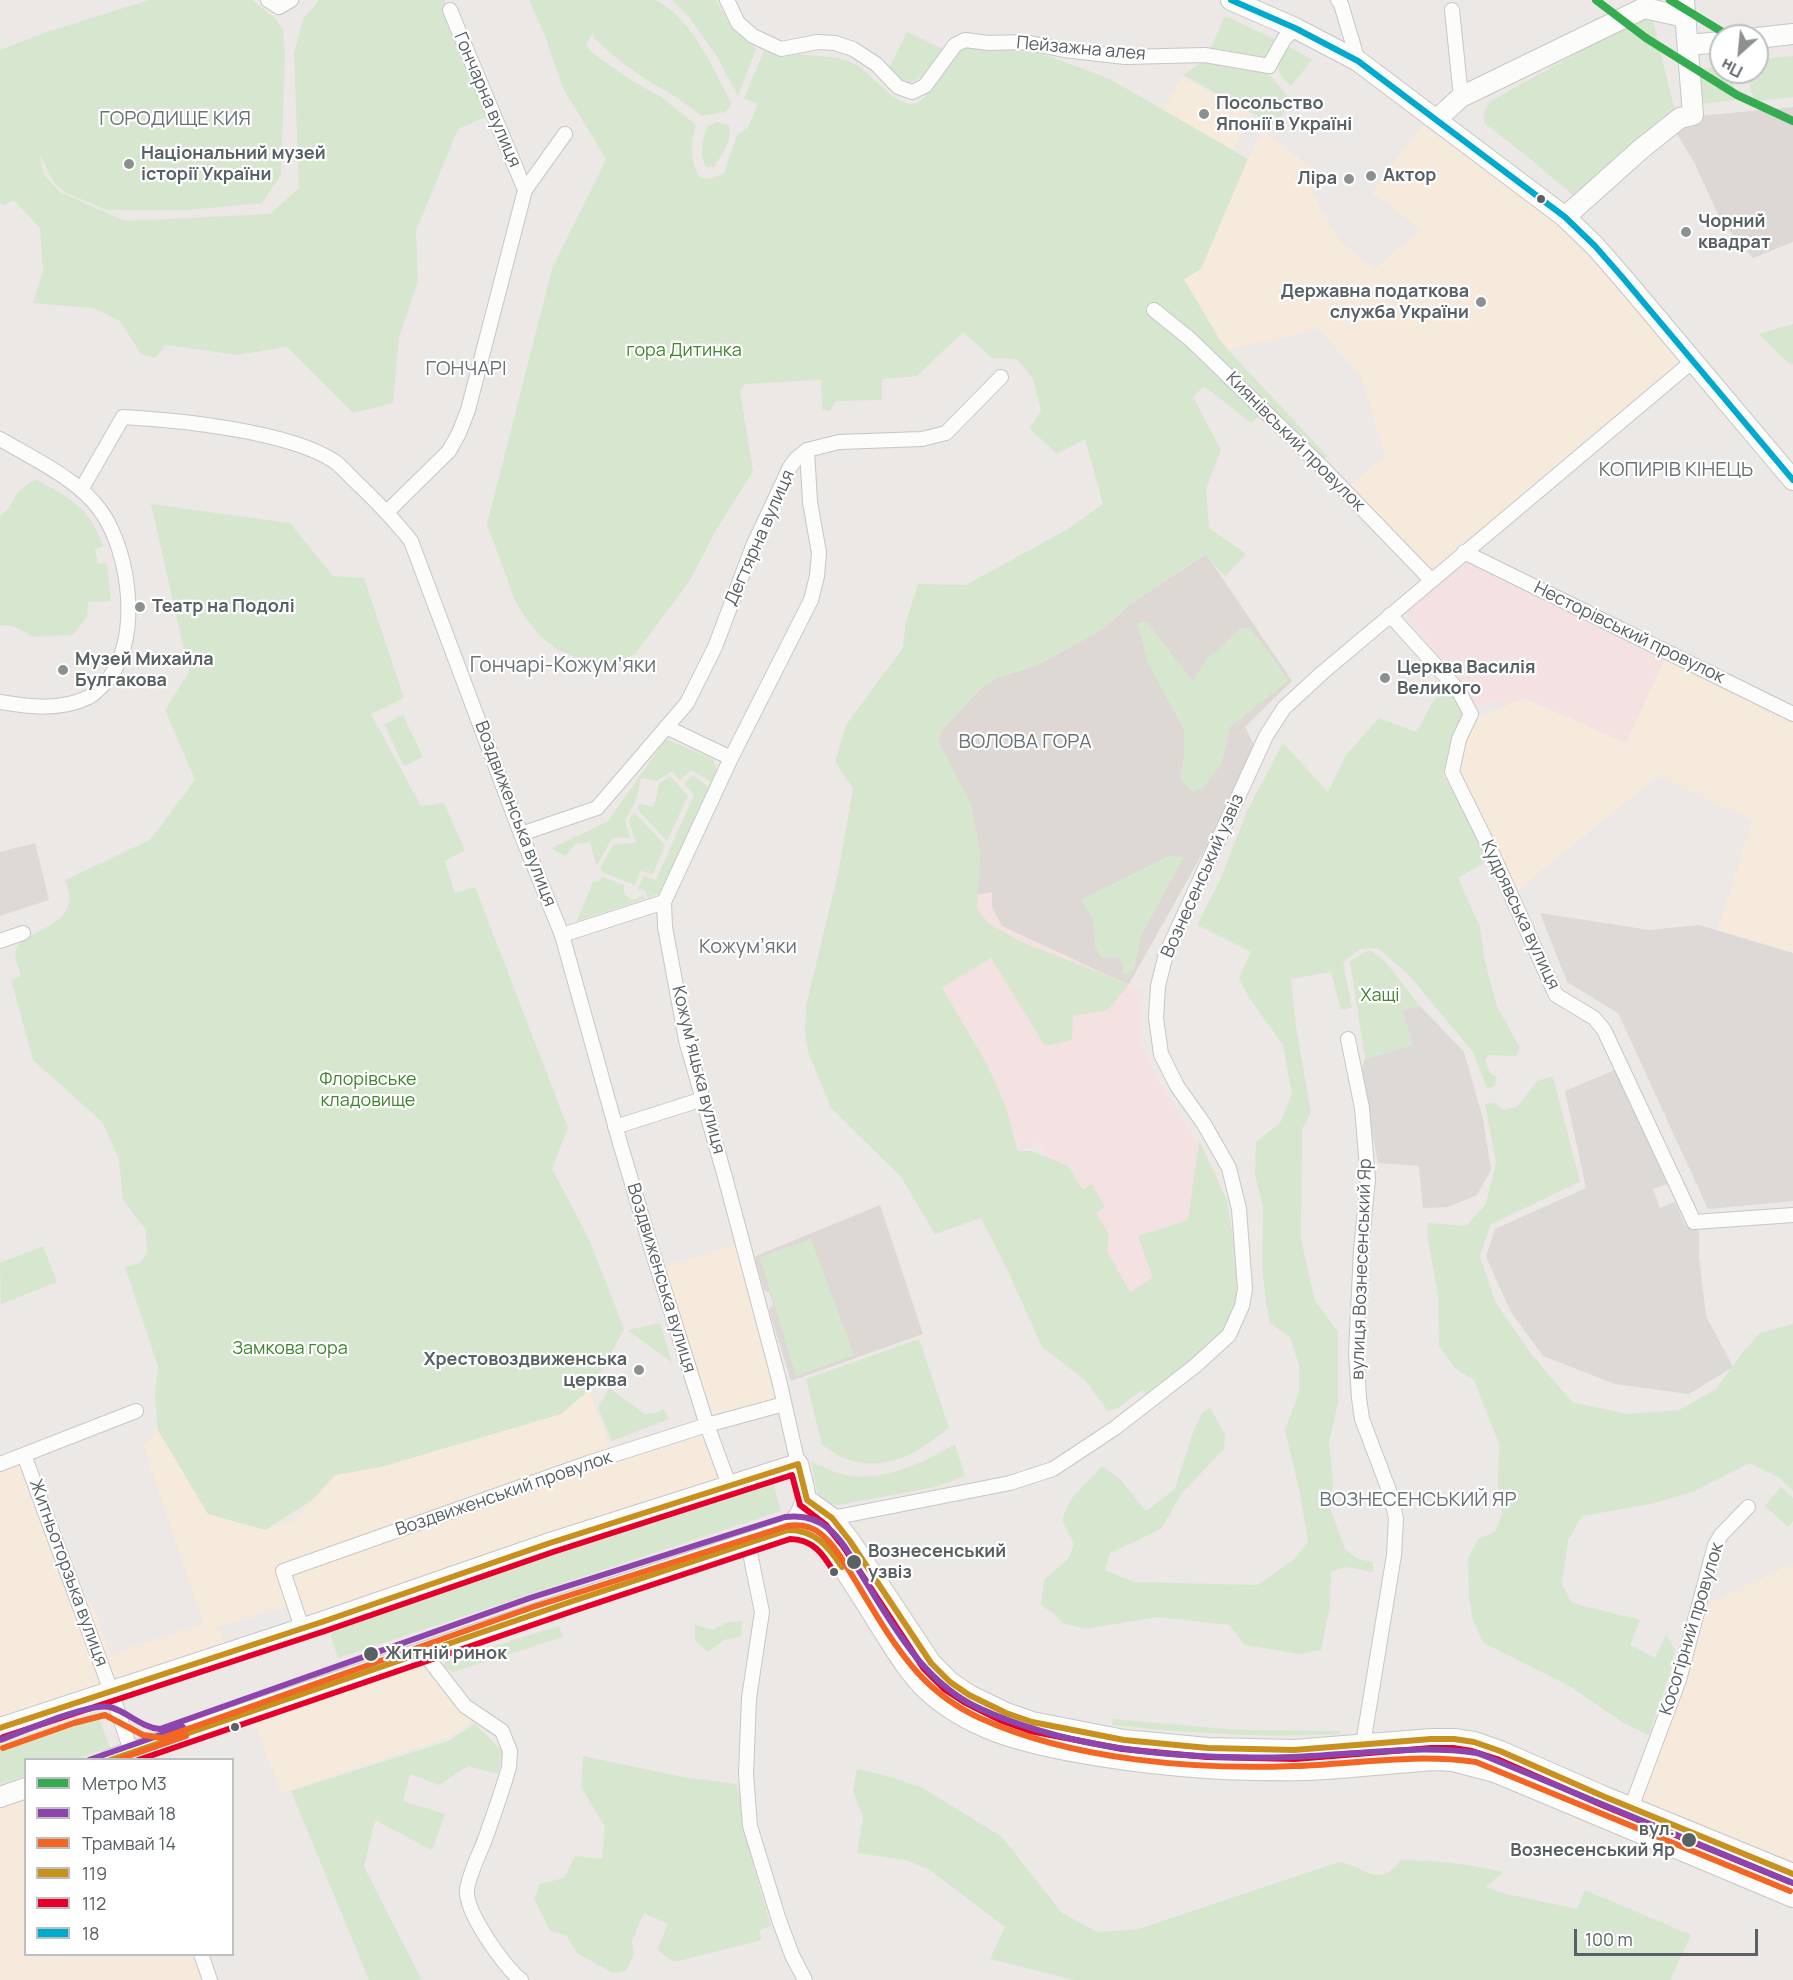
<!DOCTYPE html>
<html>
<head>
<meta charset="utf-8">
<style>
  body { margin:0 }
  #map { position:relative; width:1793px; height:1980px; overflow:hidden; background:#ebe8e5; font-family:Manrope,sans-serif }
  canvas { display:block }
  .legend { position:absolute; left:24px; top:1758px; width:210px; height:198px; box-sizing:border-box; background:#fff; border:2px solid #bdc0c1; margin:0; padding:8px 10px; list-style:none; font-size:18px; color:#5a6164 }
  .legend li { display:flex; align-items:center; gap:12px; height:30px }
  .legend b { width:30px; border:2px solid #bdc0c1 }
  .north { position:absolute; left:1709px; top:24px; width:60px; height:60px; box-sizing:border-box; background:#fff; border:2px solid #bdc0c1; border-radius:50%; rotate:207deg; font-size:16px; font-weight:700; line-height:24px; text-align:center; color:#5a6164 }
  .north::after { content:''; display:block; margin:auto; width:21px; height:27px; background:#8d9091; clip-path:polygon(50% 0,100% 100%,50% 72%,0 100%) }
  .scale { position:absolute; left:1574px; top:1929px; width:184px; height:27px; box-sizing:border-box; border:3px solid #5a6164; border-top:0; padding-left:8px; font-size:18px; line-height:21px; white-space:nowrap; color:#5a6164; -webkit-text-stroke:4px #fff; paint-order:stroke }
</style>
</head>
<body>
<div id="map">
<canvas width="1793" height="1980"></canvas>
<ul class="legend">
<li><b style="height:8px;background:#35ab52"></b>Метро M3</li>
<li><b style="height:8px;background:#8e44ad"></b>Трамвай 18</li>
<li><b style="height:8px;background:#f26522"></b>Трамвай 14</li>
<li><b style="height:8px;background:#c8911e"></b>119</li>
<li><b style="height:8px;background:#e4002b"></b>112</li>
<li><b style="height:8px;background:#00a9ce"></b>18</li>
</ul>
<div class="north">Пн</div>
<div class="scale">100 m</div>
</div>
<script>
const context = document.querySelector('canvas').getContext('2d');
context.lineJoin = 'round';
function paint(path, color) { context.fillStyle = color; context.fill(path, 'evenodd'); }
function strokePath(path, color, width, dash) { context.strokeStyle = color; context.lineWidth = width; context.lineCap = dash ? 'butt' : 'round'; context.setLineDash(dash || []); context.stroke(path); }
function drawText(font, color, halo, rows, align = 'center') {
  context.font = font + ' Manrope,sans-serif'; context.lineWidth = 4.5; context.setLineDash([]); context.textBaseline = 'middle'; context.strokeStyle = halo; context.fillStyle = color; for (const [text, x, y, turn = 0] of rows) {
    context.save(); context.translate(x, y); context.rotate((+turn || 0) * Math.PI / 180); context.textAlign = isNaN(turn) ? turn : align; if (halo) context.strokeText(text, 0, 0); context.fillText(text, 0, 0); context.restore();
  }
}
paint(new Path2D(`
  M1181,77L1252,114L1231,153L1161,114Z
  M1422,125L1551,218L1576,240L1681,358L1680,366L1429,572L1348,487L1385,455L1361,378L1319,328L1296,335L1228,350L1184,279L1263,131L1322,176L1312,191L1324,214L1340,241L1374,269L1421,229L1372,193Z
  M1666,657L1793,721V953L1717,930L1752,821L1658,776L1514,893L1457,762L1473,719L1523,698L1626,743Z
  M737,1244L778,1395L775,1400L714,1418L709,1415L662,1267Z
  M588,1390L615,1458L705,1429L723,1480L298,1621L290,1606L218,1627L227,1653L0,1722V1471L19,1464L70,1605L90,1598L110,1654L203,1623L143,1446L158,1430L208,1514L265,1530L295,1520L335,1475L381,1467L560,1414Z
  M1793,1563V1867L1639,1801L1701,1607Z
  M423,1659L476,1721L446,1738L281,1793L253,1721Z
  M25,1796L26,1954L196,1955L205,1980H0V1804Z`), '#f6eadd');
paint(new Path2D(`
  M35,843L49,900L0,916V852Z
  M1540,913L1649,930L1699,925L1793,953V1201L1708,1209L1618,1013L1567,982Z
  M1420,1006L1464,1052L1483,1119L1491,1170L1477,1195L1448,1207L1423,1208L1419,1166L1378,1163L1361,1072L1365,1059L1412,1045L1402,1010Z
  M1617,1069L1667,1184L1653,1189L1660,1208L1675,1202L1685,1225L1699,1230V1256L1706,1316L1733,1367L1689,1394L1615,1384L1543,1356L1511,1312L1486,1257L1495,1229L1586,1188L1565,1091Z`), '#dcd9d6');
paint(new Path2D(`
  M1793,107V242L1753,258L1721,221L1695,164L1673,127L1699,116Z
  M1206,554L1292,681L1245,727L1254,745V752L1205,849L1129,984L1022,942L977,908L938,740L941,731L980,689L996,678L1035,666L1103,629L1130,604Z
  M880,1205L923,1334L791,1381L769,1310L773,1304L769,1292L764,1290L755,1260L756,1256Z`), '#ddd8d4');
paint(new Path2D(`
  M1463,562L1473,563L1666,657L1626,743L1524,698L1504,706L1495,700L1474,709L1458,685L1460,682L1403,612Z
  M992,892V907L1002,926L1144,992L1140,1005V1040L1161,1084L1219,1178L1226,1201L1142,1319L1039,1143L1020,1151L983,1073L908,934L951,900Z`), '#f4e2e3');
paint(new Path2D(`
  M149,0H252L276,19L283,30L285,55L281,175L262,203L188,210H108L68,194L54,183L39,153L44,175L60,192L125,221L270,214L299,188L294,53L303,19L319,0H444L491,115L458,129L416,231L418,281L399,337L393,403L353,413L287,347L236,355L166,345L155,358L141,354L120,321L93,308L33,303L43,271L40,228L14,200L2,206L0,202V50L47,32Z
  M529,0H656C693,20 712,67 731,102L730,108L725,112L702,116L676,97L653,84L622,63L594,38L593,32L586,45L590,51L632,81L660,96L696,125C690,144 690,159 699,177C709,181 715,177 724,173L737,135L748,127L758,104L744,98L764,51L840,58L859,66L892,96L908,104L918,103L926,96L952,54L969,45L1027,48L1110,79L1248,159L1201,269L1184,279L1220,341L1327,456L1322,461L1268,409L1251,423L1204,386L1193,397L1221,450L1206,489L1209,528L1246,554L1225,577L1205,554L1130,604L1103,629L1035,666L996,678L980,689L941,731L938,740L971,804L980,853L977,908L988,923L1022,942L1129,984L1108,1010L1073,1016L1072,1040L1045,1046L991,958L942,988L987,1064L1006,1107L1018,1151H1032L1068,1166L1082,1189L1092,1184L1105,1207L1096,1213L1109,1234L1107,1251L1130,1292L1153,1278L1138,1236L1188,1220L1199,1140L1227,1200L1236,1256L1237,1300L1224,1333L1200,1356L1147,1396L1142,1390L1118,1408L1108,1411L1084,1379L1042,1347L1008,1271L981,1218L935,1234L901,1177L831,1108L808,1052L805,1034L806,1006L839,869L853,788L835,762L846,725L903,648L906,621L918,584L966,585L1068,529L1103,504L1085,439L1057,454L1029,428L1041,411L1033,379L1017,359L992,358L963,332L917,376L882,379V400L836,401L830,411L822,409L821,380L745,384L740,391L753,471L715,532L689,582L635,654L606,668L590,665L557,649L541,637L526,619L514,598L487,524L552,269L606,159L563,88L543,31Z
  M672,0H716L730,25L756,49L738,96L715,53L688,16Z
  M1225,16L1278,41L1266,61L1208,54Z
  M1644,16L1652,17L1676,116L1574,196L1527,156L1484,123V113L1489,102Z
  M907,32L943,49C936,60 921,86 904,82C898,80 893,73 888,70Z
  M1286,45L1312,60L1291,86C1274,71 1276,64 1286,45Z
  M1793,56V97L1757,101C1749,92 1749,84 1750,72H1757V63L1761,59Z
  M1203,61L1268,73L1293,102L1274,125L1183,75Z
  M1721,66V72H1732L1735,100L1699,104L1695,70Z
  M717,122L729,125C733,140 722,155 714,167H706C699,155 702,138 708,126Z
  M1793,324V364L1787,362L1759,334Z
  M35,479C69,497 90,508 103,546L95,549L98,564L107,563L111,601L88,602L87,617L73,635L35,637L12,626L0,625V516L8,509L19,491Z
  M151,504L290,523L333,576L364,578L404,698L371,714L421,806L444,803L465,850L445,861L455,893L475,887L568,1128L552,1169L589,1239L624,1329L593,1387L561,1414L381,1467L335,1475L312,1500L265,1530L208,1514L158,1430L155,1395L158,1367L125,1267L140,1263L147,1253L146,1230L123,1200L119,1159L102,1122L33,1060L11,980L21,976C19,970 15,960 15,953C18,931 63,931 69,903C71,896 67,887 65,880L150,840L195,780L165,710L189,672Z
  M1146,621L1193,681L1207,659L1241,628L1251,629L1289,680L1230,727L1222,763L1203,788L1192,791L1180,778L1184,757V730L1148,663L1137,623Z
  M1442,686L1456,695L1465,713L1448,753L1443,775L1466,815L1487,861L1458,878L1480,927L1485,962L1497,1006L1520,1048L1516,1056L1488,1055L1485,1061L1490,1073L1497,1078L1495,1086L1487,1089L1473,1052L1407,973L1377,948L1360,949L1343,962L1352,1008L1341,1010L1331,972L1291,979L1296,1026L1311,1113L1302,1129L1301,1239L1315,1301L1338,1332V1403L1329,1442L1333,1481L1331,1510L1345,1549L1358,1559L1373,1562V1572L1345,1567L1331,1572L1330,1606L1321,1650L1299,1654L1245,1645L1229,1625L1158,1617L1085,1629L1063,1623L1054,1614L1041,1605L1044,1580L1069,1558L1074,1544L1062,1519L1071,1499L1102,1466L1121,1480L1146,1511L1175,1489L1192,1435L1202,1413L1210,1408L1225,1434L1224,1449L1181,1494L1161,1529L1110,1553L1105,1570L1134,1582L1257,1585L1295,1559L1308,1541L1300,1493L1285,1430L1299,1392V1365L1290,1337L1270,1323L1266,1304L1262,1266L1263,1207L1255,1175L1256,1142L1280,1123L1292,1094L1283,1045L1250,999L1239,978L1251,952L1197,925L1220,880L1247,811L1283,743L1328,792L1346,755L1379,718L1416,732Z
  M403,715L423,757L404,766L384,724Z
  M666,739L713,759L717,770L711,782L691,770L680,780L672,771L657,781L641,778L636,801L625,820L630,838H612L598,864H596L590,842L575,844L566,856L553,850L552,848L608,821Z
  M693,775L709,787L660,893L648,898L645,891L638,889L643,876L656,880L694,795L684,783Z
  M670,776L688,796L667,841L637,809L640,804L654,807L659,784Z
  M634,812L665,845L653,874L640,871L635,885L604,873L600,868L614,844L636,843L629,821Z
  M1169,856L1184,857L1141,936L1134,969L1129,975L1122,973L1123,965L1118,957L1101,958L1095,946L1093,919L1081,900Z
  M602,877L624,885C623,894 626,898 634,900L644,895L645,899L577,921L593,882L599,881Z
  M1369,950L1384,960L1420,1006L1402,1010L1412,1045L1365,1059L1350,961Z
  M1553,1076L1580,1182L1491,1224L1480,1256L1496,1303L1532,1355L1572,1402L1627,1414L1679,1410L1716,1389L1743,1352L1760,1333L1793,1324V1491L1780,1478L1749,1463L1693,1492L1650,1504L1582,1516L1568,1540L1562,1584L1572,1603L1640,1620L1630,1645L1655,1658L1666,1635L1675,1649L1671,1670L1649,1735L1625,1724L1571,1687L1484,1643L1473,1621L1469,1596L1468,1559L1478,1539L1495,1532L1502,1514L1498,1483L1499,1444L1474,1380L1456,1369L1439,1346L1438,1296L1427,1234L1428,1223L1466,1226L1486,1204L1496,1163L1485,1104L1494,1103L1504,1110L1518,1106L1537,1081Z
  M811,1239L854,1355L796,1376L760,1257Z
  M43,1246L57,1282L1,1304L0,1263Z
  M660,1323L672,1362L627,1330Z
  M919,1339L949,1428C918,1452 887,1473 846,1459C838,1456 829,1449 822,1445L806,1379Z
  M609,1388L645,1414L657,1413L664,1409L669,1419L612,1441L598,1408Z
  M955,1444L965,1476L935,1487L839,1505L830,1504L818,1496L811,1462C822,1466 834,1473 846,1475C884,1482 923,1463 955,1444Z
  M773,1482L781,1511L338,1658L329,1630Z
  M1781,1487L1793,1498V1521L1788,1527L1765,1506Z
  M742,1621L741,1636L724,1640L708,1652L695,1640V1625L713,1630L727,1622Z
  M559,1626L563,1637L453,1672L443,1666L446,1661Z
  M97,1712L110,1748L75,1759L26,1760L25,1776L0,1784V1745Z
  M1113,1719L1237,1730L1340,1731V1734C1264,1738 1188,1733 1112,1725Z
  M475,1724L503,1752L498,1774L468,1766L439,1785L410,1774L403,1801L445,1814L432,1850L375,1820L364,1867L422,1980H369L291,1791L448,1741Z
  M583,1756L683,1777L737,1784L754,1868L771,1926L759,1930L762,1940L674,1962L657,1950L668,1924L644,1913L632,1941L634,1955L626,1971L613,1973L577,1953L566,1935L550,1931L534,1899L540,1884L564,1878L575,1856L602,1859L605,1827L581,1787Z
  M857,1769L884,1775L923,1788L1002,1837L1062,1913L1097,1932L1139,1929L1339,1862C1366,1866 1377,1891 1401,1860C1436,1860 1469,1864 1503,1872L1486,1887L1502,1893L1577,1909L1585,1890L1691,1935L1670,1980H1074L990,1959L1005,1927L930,1870L906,1860L857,1853L863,1817L853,1792Z`), '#d7e7cf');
const street = new Path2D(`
  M268,0L279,7L291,0
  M727,0L738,23L753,36L781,49L818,42L835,43L853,49L876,64L898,87L912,92L925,86L955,45L965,40L989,43L1025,42L1064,50L1125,57L1205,55L1269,66L1284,39L1295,28
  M1338,0L1341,4L1358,61
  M1452,10L1461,97
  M525,190L565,134
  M1154,310L1190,339L1321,466L1431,580
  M0,439C32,458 78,479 100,510C131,552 143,646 103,685C99,689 94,694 89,697C60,711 30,707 0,702
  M81,490L123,417C178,420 288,431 334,461C341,466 348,474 354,480C375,500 393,518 411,541L521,834L562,935L620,1143L653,1254L707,1425L729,1485
  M388,511L449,451L459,433L468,410L525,190L450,10
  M1464,552L1793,714
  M1390,615L1458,690L1471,714L1459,739L1452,772L1492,853L1556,995L1594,1018L1604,1030L1694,1222L1793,1215
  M666,727L731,758
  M521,834L597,808L687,703L715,647L753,546L790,467L796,459L807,450L839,442L922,439L946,433L1001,377
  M562,935L664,902
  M0,941L23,933
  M1348,1039L1362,1108L1368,1179L1361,1250L1356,1353L1359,1398L1362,1419L1390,1493L1396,1518L1394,1555L1363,1744
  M615,1127L703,1099
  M24,1455L111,1691L134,1760
  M0,1464L136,1411
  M798,1464L779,1380L725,1177L686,1040L665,927L664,902L731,758L811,600L817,576L819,553L810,502L807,450
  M832,1518L1010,1483L1053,1469L1115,1428L1195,1366L1229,1335L1242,1306L1245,1289L1239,1209L1229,1168L1204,1124L1177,1086L1161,1054L1156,1018L1158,986L1166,954L1266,736L1284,708L1322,673L1694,360
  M748,1543L762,1612L749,1698L746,1774L750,1826L779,1920L792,1955L805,1980
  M302,1628L283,1571L588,1463L707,1425L784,1404
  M423,1652L465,1706L502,1731L510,1751L509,1767C502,1792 493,1817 484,1842C478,1857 469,1874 467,1890C465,1912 504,1966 521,1980
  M1628,1816L1679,1680L1715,1545L1721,1535L1748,1507
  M201,1954L210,1980`);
const secondary = new Path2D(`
  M1231,0L1295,28L1358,61L1565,217L1595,246L1623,278L1793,480
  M1757,38L1793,34
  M1688,45L1721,42
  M1437,119L1461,97L1644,8L1685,17
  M1565,217L1641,149L1680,118L1693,115L1684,0
  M807,1500L832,1518L850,1541L931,1663L950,1682L969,1695L1006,1713L1032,1722L1124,1740L1208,1748L1294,1750L1431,1739H1454L1474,1742L1500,1751L1605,1797L1793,1874
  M0,1728L322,1622L550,1543L798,1464C806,1497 812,1503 788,1530
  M109,1760L573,1601L788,1530C808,1528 819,1536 832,1551C848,1575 864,1599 879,1624C894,1647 907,1671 927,1690C969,1729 1022,1742 1076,1752C1153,1766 1230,1772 1307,1770C1350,1768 1392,1763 1435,1760L1453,1761L1495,1772L1793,1897
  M0,1797L26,1788`);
strokePath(street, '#c6c7c6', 16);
strokePath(secondary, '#c6c7c6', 22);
strokePath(street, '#fcfcfb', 14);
strokePath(secondary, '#fcfcfb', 20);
strokePath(new Path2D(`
  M0,1728L322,1622L550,1543L798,1464L807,1500L832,1518L850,1541L931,1663L950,1682L969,1695L1006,1713L1032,1722L1124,1740L1208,1748L1294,1750L1431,1739H1454L1474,1742L1500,1751L1605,1797L1793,1874
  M110,1760L573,1601L788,1530C815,1530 828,1546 842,1567`), '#c8911e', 6);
strokePath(new Path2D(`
  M3,1737L325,1631L553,1552L792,1475L800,1505L826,1525L843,1546L924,1669L944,1689L964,1702L1002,1721L1030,1731L1122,1749L1207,1757L1295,1759L1431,1748H1453L1472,1751L1497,1759L1602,1805L1790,1882
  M138,1760L576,1610L790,1539C813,1539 823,1554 834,1572`), '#e4002b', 6);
strokePath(new Path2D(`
  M1231,0L1295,28L1358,61L1565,217L1595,246L1623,278L1793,480`), '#00a9ce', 6);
strokePath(new Path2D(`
  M0,1740C22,1732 90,1702 110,1707C128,1712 140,1727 160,1729L530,1598L785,1517C801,1515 815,1517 828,1528C844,1541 854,1562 864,1579C895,1629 925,1684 981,1709C1076,1752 1189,1760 1292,1757C1355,1755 1415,1744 1478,1753L1793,1883
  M89,1760L183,1727`), '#8e44ad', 6);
strokePath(new Path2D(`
  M3,1748L74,1723L105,1715L143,1735L162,1738L533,1607L787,1526C800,1524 811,1526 821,1534C837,1547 847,1568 858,1585C876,1615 894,1646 917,1672C935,1692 957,1708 982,1719C1073,1760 1196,1770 1294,1766C1355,1764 1415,1753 1476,1762L1790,1891
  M117,1760L186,1736`), '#f26522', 6);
strokePath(new Path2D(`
  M1596,0L1646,38L1737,95L1793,121
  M1670,0L1729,36`), '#35ab52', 8);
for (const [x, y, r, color] of [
  [1204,114,6,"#8d9091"],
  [129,164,6,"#8d9091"],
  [1371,176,6,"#8d9091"],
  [1349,179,6,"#8d9091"],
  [1541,199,5,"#5a6164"],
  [1686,232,6,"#8d9091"],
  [1481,302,6,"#8d9091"],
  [140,607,6,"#8d9091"],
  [63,670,6,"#8d9091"],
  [1385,678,6,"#8d9091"],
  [639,1370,6,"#8d9091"],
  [854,1562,8,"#5a6164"],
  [834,1572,5,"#5a6164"],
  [371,1654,8,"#5a6164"],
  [235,1727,5,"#5a6164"],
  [1689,1840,8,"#5a6164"]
]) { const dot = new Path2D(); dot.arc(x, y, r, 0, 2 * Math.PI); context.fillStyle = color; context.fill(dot); strokePath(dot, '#fff', 2); }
drawText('18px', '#5a6164', '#fff', [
  ["Пейзажна алея",1081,49,5],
  ["Гончарна вулиця",487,100,67],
  ["Киянівський провулок",1295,442,45],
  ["Дегтярна вулиця",760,538,-66],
  ["Несторівський провулок",1629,633,26],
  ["Воздвиженська вулиця",515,814,69],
  ["Вознесенський узвіз",1203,876,-66],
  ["Кудрявська вулиця",1520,915,65],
  ["Кожумʼяцька вулиця",698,1070,76],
  ["вулиця Вознесенський Яр",1362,1269,-88],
  ["Воздвиженська вулиця",661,1278,73],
  ["Воздвиженський провулок",504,1494,-19],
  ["Житньоторзька вулиця",68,1573,70],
  ["Косогірний провулок",1692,1629,-73]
]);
drawText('bold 18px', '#5a6164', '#fff', [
  ["Посольство",1216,104],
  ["Японії в Україні",1216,125],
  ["Національний музей",141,154],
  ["історії України",141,175],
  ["Актор",1383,176],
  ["Ліра",1337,179,"right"],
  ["Чорний",1698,222],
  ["квадрат",1698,243],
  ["Державна податкова",1469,292,"right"],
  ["служба України",1469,313,"right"],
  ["Театр на Подолі",152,607],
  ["Музей Михайла",75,660],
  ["Булгакова",75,681],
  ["Церква Василія",1397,668],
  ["Великого",1397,689],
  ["Хрестовоздвиженська",627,1360,"right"],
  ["церква",627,1381,"right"]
], 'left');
drawText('18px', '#408530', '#fff', [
  ["гора Дитинка",684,351],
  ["Хащі",1380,996],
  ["Флорівське",368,1080],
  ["кладовище",368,1101],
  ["Замкова гора",290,1349]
]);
drawText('bold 18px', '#5a6164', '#fff', [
  ["Вознесенський",868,1552],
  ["узвіз",868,1573],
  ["Житній ринок",385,1654],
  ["вул.",1675,1830,"right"],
  ["Вознесенський Яр",1675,1851,"right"]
], 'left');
drawText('20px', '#6b7376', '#fff', [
  ["ГОРОДИЩЕ КИЯ",175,119],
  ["ГОНЧАРІ",466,369],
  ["КОПИРІВ КІНЕЦЬ",1676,470],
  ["ВОЛОВА ГОРА",1025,742],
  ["Кожумʼяки",748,947],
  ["ВОЗНЕСЕНСЬКИЙ ЯР",1418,1500]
]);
drawText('21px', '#6b7376', '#fff', [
  ["Гончарі-Кожумʼяки",563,666]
]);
</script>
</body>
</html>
